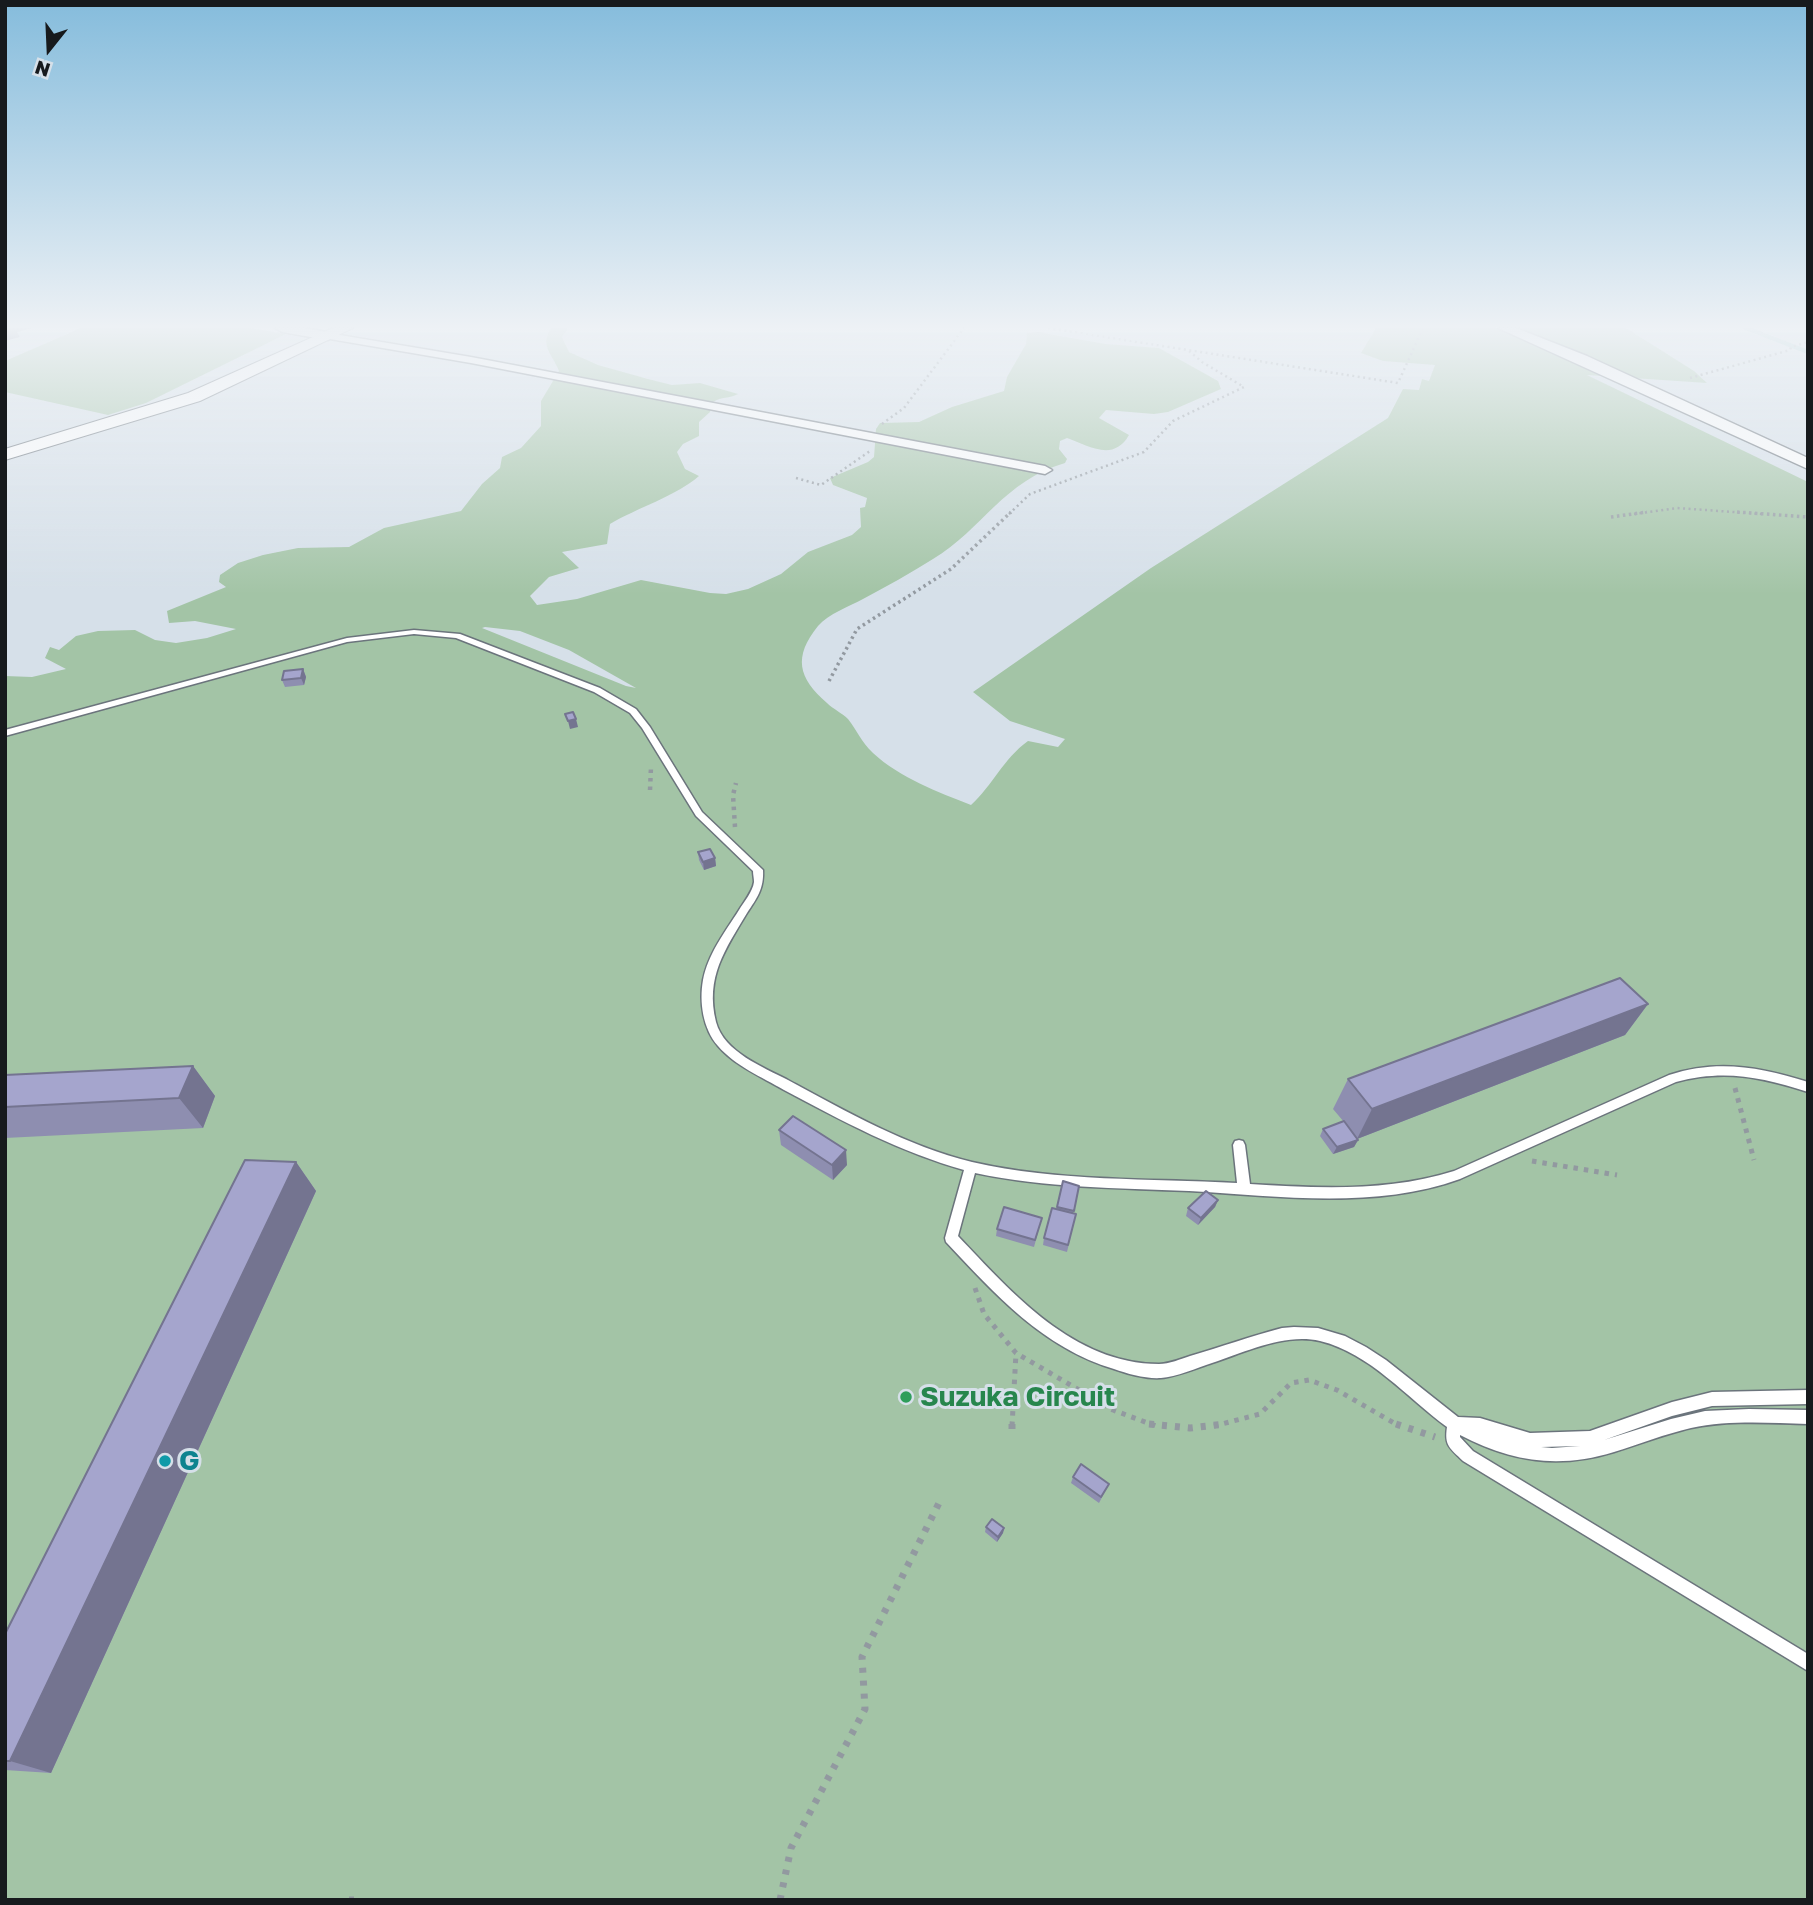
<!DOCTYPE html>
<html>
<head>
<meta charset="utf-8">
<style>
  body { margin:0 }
  #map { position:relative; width:1813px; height:1905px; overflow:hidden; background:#d6e0e9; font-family:"Golos Text",sans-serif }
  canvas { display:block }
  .frame { position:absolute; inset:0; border:7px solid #171a1d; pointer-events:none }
  .north { position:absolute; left:14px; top:14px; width:70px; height:70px; -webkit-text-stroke:5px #d6e0e9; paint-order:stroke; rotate:198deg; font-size:19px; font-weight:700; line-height:28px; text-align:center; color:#171a1d }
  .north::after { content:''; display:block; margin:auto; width:24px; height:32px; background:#171a1d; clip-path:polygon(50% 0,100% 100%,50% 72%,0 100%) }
</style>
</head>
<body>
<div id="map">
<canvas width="1813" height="1905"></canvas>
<div class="frame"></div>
<div class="north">N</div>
</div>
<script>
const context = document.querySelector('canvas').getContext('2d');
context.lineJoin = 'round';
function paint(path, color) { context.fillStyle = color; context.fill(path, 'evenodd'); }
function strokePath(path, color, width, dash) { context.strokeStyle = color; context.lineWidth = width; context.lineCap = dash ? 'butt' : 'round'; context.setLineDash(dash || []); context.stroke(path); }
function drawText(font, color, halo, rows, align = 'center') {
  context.font = font + ' "Golos Text",sans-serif'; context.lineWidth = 6; context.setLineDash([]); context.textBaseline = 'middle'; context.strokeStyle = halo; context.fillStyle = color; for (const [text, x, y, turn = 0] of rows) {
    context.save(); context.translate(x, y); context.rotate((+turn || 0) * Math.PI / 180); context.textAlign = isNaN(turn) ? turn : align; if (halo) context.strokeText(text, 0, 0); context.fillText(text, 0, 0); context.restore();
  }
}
paint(new Path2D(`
  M81,328H249L286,334L146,403L108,415L5,392V361Z
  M552,328H568L562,337L569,352L598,365L648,379L672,385L700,383L738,394C729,399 722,396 713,402L710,412L699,422V436L683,444L677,452L685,469L699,476C678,495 637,508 610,524L607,544L562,552L579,568L549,577L530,596L537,605L577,599L641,580L710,593L726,594L748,589L781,574L808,552L852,535L861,527L860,508L865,507L867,498L833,485L830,478L868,462L874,457L876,429L880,423L919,422L952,407L1004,391L1007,377L1026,344L1027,333L1038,332L1106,344L1159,348L1218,381L1221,389L1168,412L1154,414L1106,410L1099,418L1129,435C1113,463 1088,445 1067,438L1060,441L1059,449L1067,459L1065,463C1003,481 983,529 933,559C911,573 887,586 863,599C850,606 828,614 818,626C793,657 798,678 827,703C833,709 842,713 848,719C857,730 861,742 873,753C900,778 938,792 971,805C993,785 1003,759 1028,741L1058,747L1065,739L1010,721L973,692L1151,568L1388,418L1403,389L1419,390L1422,379L1429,381L1435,365L1383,361L1361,353L1376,328H1626L1694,371L1707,383L1587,375L1808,482V1900H5V676L32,677L66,669L45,658L50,647L59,650L76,636L98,631L135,630L155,640L176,643L207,638L236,629L195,621L169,623L167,611L226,587L219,582L220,575L238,563L263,555L298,548L349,547L384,528L461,511L482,484L500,468L502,457L521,448L541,426V401L559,371C553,355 538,344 552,328ZM485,627L520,631L569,650L636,688L626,686L482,628Z`), '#a3c4a6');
strokePath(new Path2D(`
  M1746,328L1808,352`), '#91c9ca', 4.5);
const service = new Path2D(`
  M414,630L460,634L600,688L636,709L650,727L702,812L763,870C764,889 757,898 747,913C725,950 705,977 716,1022C724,1052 763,1067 788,1080C847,1112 907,1146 972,1162C1059,1182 1149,1178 1237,1183L1233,1145L1235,1141L1239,1140L1243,1141L1245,1145L1250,1184C1317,1188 1388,1192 1454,1171L1669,1075C1717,1059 1761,1067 1808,1082V1092C1761,1077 1724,1069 1676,1082L1460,1179C1374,1210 1278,1196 1189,1191C1117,1188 1046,1188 975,1173L958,1236C1012,1293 1074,1364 1159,1364C1169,1364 1181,1359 1190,1356C1221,1347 1251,1336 1282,1328L1294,1327L1318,1328L1345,1336L1366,1347L1386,1360L1458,1417L1480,1418L1530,1433L1590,1431L1672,1402L1712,1392L1808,1390V1404L1712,1406L1672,1416L1604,1440L1671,1419L1705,1411L1749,1409L1808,1410V1424C1769,1423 1729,1420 1691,1428C1665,1434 1640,1444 1614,1452C1559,1469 1511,1462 1460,1435V1437L1473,1451L1808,1654V1671L1463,1461C1450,1448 1444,1446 1447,1427C1407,1398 1370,1353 1320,1341C1284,1333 1246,1352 1212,1363C1197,1368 1176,1377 1161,1378C1146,1379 1128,1374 1114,1369C1043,1348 995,1294 946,1242L945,1238L964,1170C900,1152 842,1121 784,1090C762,1077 735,1066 718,1046C703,1029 699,1002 703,980C708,954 725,932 739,910C744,902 753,891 754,882C754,878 753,875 753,871L696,816L642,728L630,713L594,692L456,638L414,634L347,642L5,736V730L347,638ZM1580,1446L1552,1448L1541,1447Z`);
const minor = new Path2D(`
  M328,333L471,357L1045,466L1052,470L1045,474L471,363L324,338L322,336Z`);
const tertiary = new Path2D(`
  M275,328H304L333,333L335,336L328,340L282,332Z
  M1498,328H1516L1587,356L1808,458V469Z`);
const secondary = new Path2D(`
  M333,328H353L200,401L5,460V449L188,393Z`);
strokePath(service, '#6b747c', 3);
strokePath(minor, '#6b747c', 3);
strokePath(tertiary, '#6b747c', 3);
strokePath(secondary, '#6b747c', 2);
strokePath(new Path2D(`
  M1048,328L1398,383L1423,328
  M1690,378L1790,350L1791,347L1808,342
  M882,424L904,408L964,328
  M796,478L821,485L870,451
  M1009,514L1030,494L1144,452L1173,421L1244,387L1202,362L1188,350
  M1634,514L1677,508L1762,514`), '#9299a0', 2.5, [2, 3.5]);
strokePath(new Path2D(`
  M1737,512L1808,517
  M1611,517L1647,512
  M829,681L857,629L951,569L1011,512`), '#9299a0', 3.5, [2.5, 3.5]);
strokePath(new Path2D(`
  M650,790L651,767
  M735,827L733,795L736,783`), '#9299a0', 4.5, [3.5, 5]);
strokePath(new Path2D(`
  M1735,1088L1754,1160
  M1532,1161L1617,1175
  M975,1288L984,1314L1016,1353L1113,1410L1156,1426
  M1012,1426L1016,1353
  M1214,1426L1260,1414L1291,1383L1309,1380L1337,1390L1399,1426`), '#9299a0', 5, [4.5, 6]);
strokePath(new Path2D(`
  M1149,1424L1190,1428L1225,1424
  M1396,1424L1435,1437
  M1012,1429V1424
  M349,1900H355
  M780,1900L791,1848L865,1709L862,1657L939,1503`), '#9299a0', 7, [5, 8]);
paint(service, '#fff');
paint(minor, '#fff');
paint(tertiary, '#fff');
paint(secondary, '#fff');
paint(new Path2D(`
  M303,669L306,677L304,685L285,687L282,680Z
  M698,852L715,858L716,866L704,870L699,860Z
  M1648,1004L1625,1035L1357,1139L1358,1140L1354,1147L1333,1154L1320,1136L1323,1129L1344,1122L1333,1109L1348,1079Z
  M193,1066L215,1096L203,1128L5,1138V1075Z
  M779,1130L847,1165L833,1180L781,1145Z
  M296,1162L316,1191L51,1773L5,1770V1634Z
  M1063,1181L1079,1186L1073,1213L1076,1214L1067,1252L1043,1245L1044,1238L1057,1209Z
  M1218,1200L1215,1207L1198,1225L1186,1216L1188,1208Z
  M1040,1225L1034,1247L996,1236L997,1229Z
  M1073,1477L1109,1484L1099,1503L1071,1483Z
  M986,1527L1004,1528L1003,1533L997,1542L985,1532Z`), '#8e8eb0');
paint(new Path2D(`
  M5,328H31L17,332L20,337L5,341Z
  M303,669L306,677L304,685L301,678Z
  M576,719L578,727L570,729L568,721Z
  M715,858L716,866L704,870L703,862Z
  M1648,1004L1625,1035L1357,1139L1372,1109Z
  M193,1066L215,1096L203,1128L179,1098Z
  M1358,1140L1354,1147L1333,1154L1337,1147Z
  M846,1150L847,1165L833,1180L832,1165Z
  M296,1162L316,1191L51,1773L10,1761Z
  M1218,1200L1215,1207L1198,1225L1201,1218Z
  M1004,1528L1003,1533L997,1542L998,1537Z`), '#747490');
const building = new Path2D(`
  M303,669L301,678L282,680L284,671Z
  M573,712L576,719L568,721L565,714Z
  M710,849L715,858L703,862L698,852Z
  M1620,978L1648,1004L1372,1109L1348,1079Z
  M193,1066L179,1098L5,1107V1075Z
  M793,1116L846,1150L832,1165L779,1130Z
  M1344,1121L1358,1140L1337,1147L1323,1129Z
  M245,1160L296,1162L10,1761H5V1634Z
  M1063,1181L1079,1186L1074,1211L1057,1207Z
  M1206,1191L1218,1200L1201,1218L1188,1208Z
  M1004,1207L1042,1218L1035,1240L997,1229Z
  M1052,1208L1076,1214L1068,1245L1044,1238Z
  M1081,1464L1109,1484L1101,1497L1073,1477Z
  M992,1519L1004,1528L998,1537L986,1527Z`);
paint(building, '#a5a5cd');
strokePath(building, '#747490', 2);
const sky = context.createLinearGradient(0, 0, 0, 594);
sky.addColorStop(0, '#85bcdc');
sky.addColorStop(0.55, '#edf1f5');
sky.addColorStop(1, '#edf1f500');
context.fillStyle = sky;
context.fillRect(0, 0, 1813, 594);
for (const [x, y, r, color] of [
  [906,1397,7,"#2e9e5b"],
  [165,1461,7,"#0f9aa8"]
]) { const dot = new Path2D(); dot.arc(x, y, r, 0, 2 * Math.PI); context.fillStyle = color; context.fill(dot); strokePath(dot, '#d6e0e9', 2.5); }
drawText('bold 28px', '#27864d', '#d6e0e9', [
  ["Suzuka Circuit",920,1397]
], 'left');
drawText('bold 28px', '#0d838f', '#d6e0e9', [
  ["G",179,1461]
], 'left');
</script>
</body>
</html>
